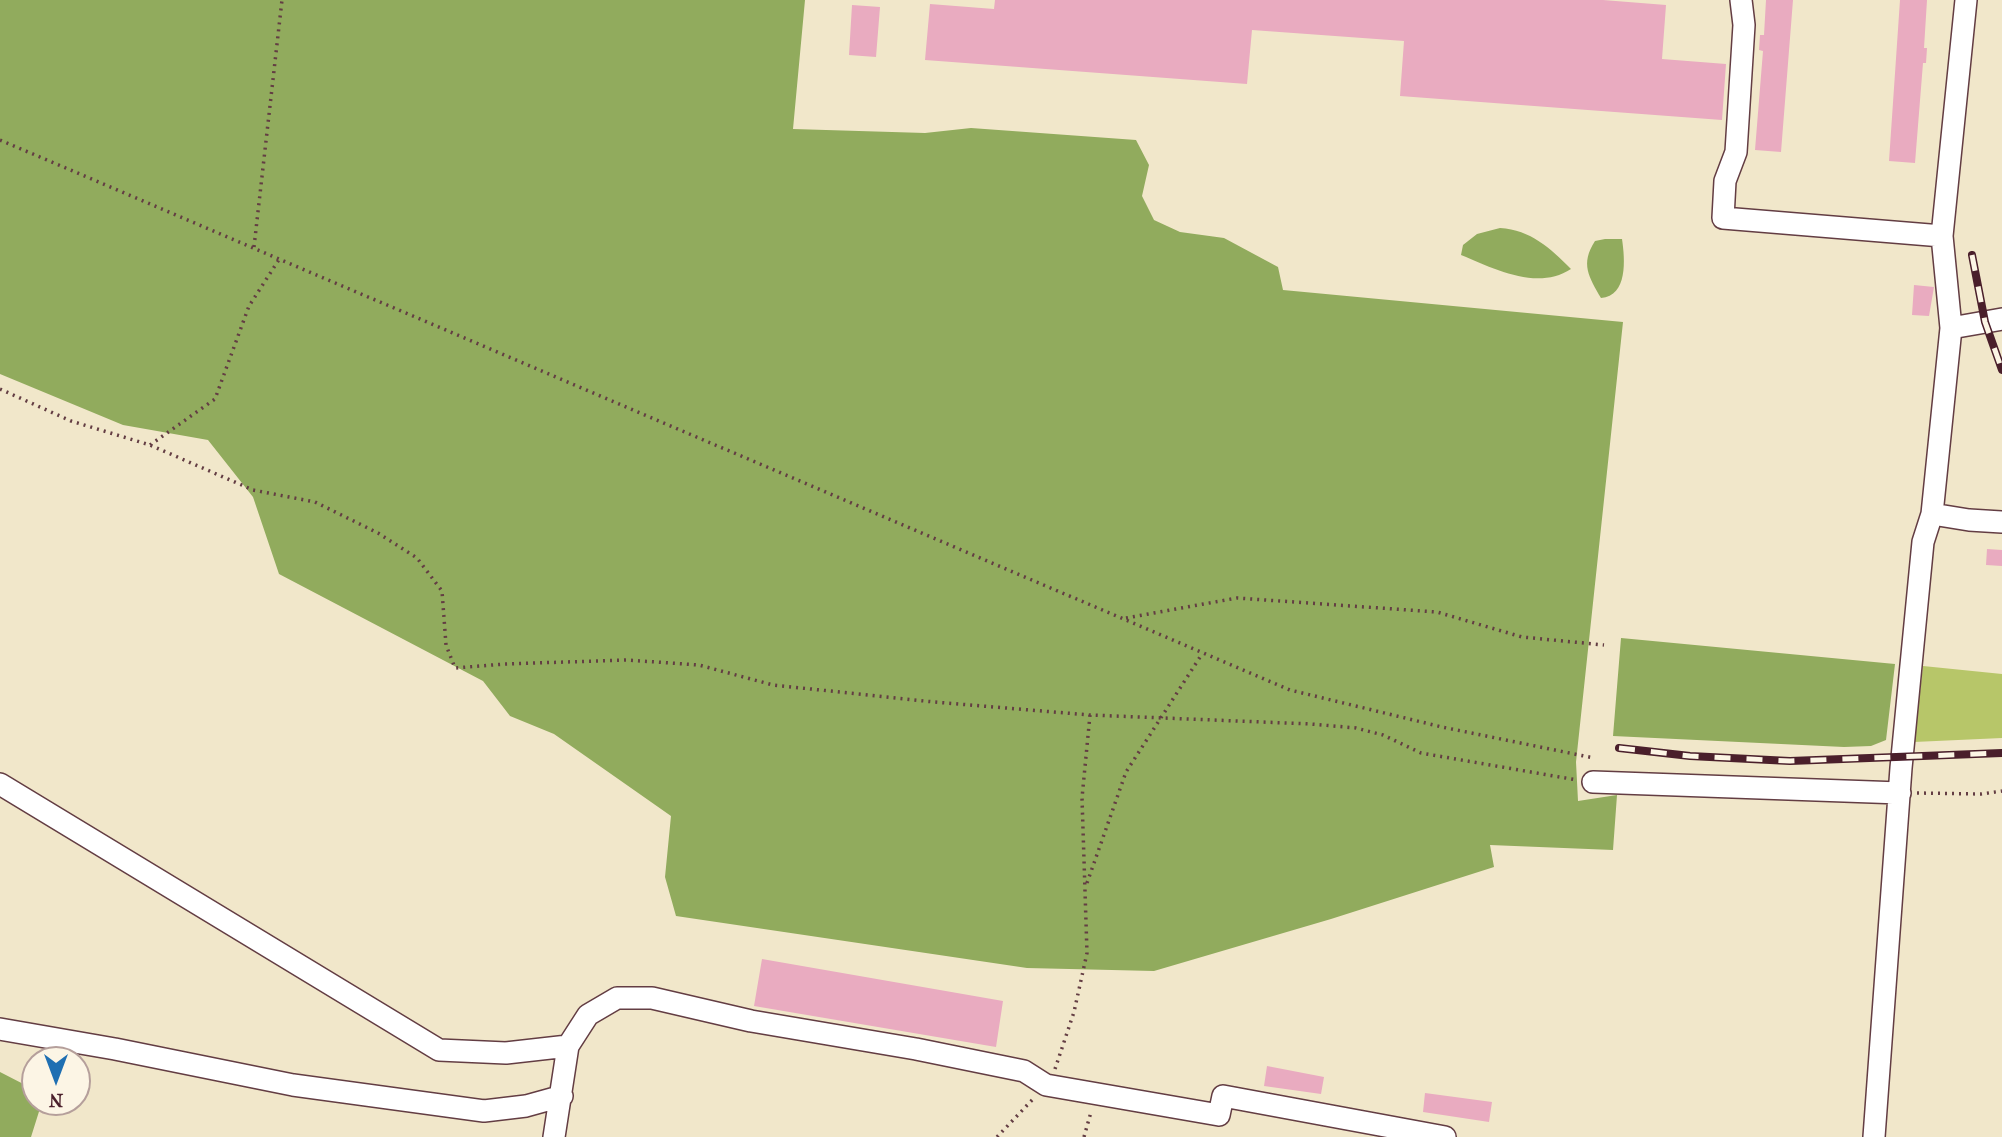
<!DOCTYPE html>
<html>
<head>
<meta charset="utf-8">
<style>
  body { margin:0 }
  #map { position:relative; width:2002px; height:1137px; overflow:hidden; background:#f1e7ca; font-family:"IM FELL French Canon",serif }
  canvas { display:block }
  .north { position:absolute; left:21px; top:1046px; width:70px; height:70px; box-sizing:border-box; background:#fcf5e5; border:2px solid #b59f9b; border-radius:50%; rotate:180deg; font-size:19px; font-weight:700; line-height:28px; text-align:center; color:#4a1f2b }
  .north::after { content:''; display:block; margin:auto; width:24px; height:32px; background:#1f6fb2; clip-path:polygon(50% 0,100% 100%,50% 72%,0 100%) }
</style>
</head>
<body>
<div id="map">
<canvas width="2002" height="1137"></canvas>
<div class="north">N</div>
</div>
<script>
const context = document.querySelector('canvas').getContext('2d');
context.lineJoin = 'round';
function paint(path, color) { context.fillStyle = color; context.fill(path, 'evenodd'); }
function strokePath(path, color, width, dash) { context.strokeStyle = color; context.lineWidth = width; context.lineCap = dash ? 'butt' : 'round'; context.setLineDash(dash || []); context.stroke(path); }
paint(new Path2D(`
  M1923,666L2002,674V738L1914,742Z`), '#b7c669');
paint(new Path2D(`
  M0,0H805L793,129L925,133L971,128L1136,140L1149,165L1142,196L1154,220L1180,232L1224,238L1278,267L1283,290L1623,322L1576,762L1578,801L1617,795L1613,850L1490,845L1494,867L1331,919L1154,971L1027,968L676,916L665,877L671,816L554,734L510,716L483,681L279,574L253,497L208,440L123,425L0,374Z
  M1500,228C1531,230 1550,248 1571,269C1537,291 1495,269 1461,255L1463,245L1477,234Z
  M1605,239H1622C1625,259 1628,296 1601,298C1589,277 1580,264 1595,241Z
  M1621,638L1895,664L1886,740L1871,746L1844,747L1613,736Z
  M0,1072L35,1090V1102H42L31,1137H0Z`), '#91ab5d');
paint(new Path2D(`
  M995,0H1603L1666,5L1662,59L1726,64L1722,120L1400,96L1404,41L1252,30L1247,84L925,60L930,4L994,9Z
  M1766,0H1793L1781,152L1755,150L1763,51L1759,50L1760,35H1764Z
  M1900,0H1927L1924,48H1927L1926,63H1923L1915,163L1889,161Z
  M852,5L880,7L876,57L849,55Z
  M1914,285L1934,287L1929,316L1912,315Z
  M1987,549L2002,550V566L1986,565Z
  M762,959L1003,1001L996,1047L754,1006Z
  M1267,1066L1324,1077L1321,1094L1264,1086Z
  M1425,1093L1492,1102L1489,1122L1423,1112Z`), '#e9abc0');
const minor = new Path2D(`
  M1741,0L1744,25L1736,152L1725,181L1723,218L1942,236
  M1951,328L2002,319
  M1932,514L1969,520L2002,522
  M1593,782L1900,793
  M0,784L439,1050L506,1053L568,1046
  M0,1029L115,1049L293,1085L484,1111L526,1106L562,1096
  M554,1137L568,1046L588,1015L617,998H652L751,1021L916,1049L1024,1071L1046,1085L1219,1115L1223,1096L1445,1137
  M1874,1137L1901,768L1923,542L1932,514L1951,328L1942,236L1966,0`);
strokePath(minor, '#633d43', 24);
strokePath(new Path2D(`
  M0,140L1290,690L1442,727L1594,758
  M254,247L282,0
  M0,389L71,421L150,445L253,490L315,502L378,533L417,558L442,591L446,645L455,668L505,664L627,660L699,665L773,685L934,702L1090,715L1311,724L1356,728L1383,735L1421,753L1577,780
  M150,445L215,399L249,306L280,258
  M1126,618L1237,598L1437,612L1522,637L1604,645
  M1917,793L1981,794L2002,791
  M1087,883L1126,772L1202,654
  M1055,1069L1074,1012L1087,953L1082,798L1090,715
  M997,1137L1033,1099
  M1084,1137L1091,1112`), '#633d43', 3.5, [2, 5]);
strokePath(minor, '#fff', 21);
const rail = new Path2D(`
  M1972,255L1985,322L2002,370
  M1619,748L1690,756L1790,761L2002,753`);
strokePath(rail, '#4a1f2b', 8);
strokePath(rail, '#fcf5e5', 5, [16]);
</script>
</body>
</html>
